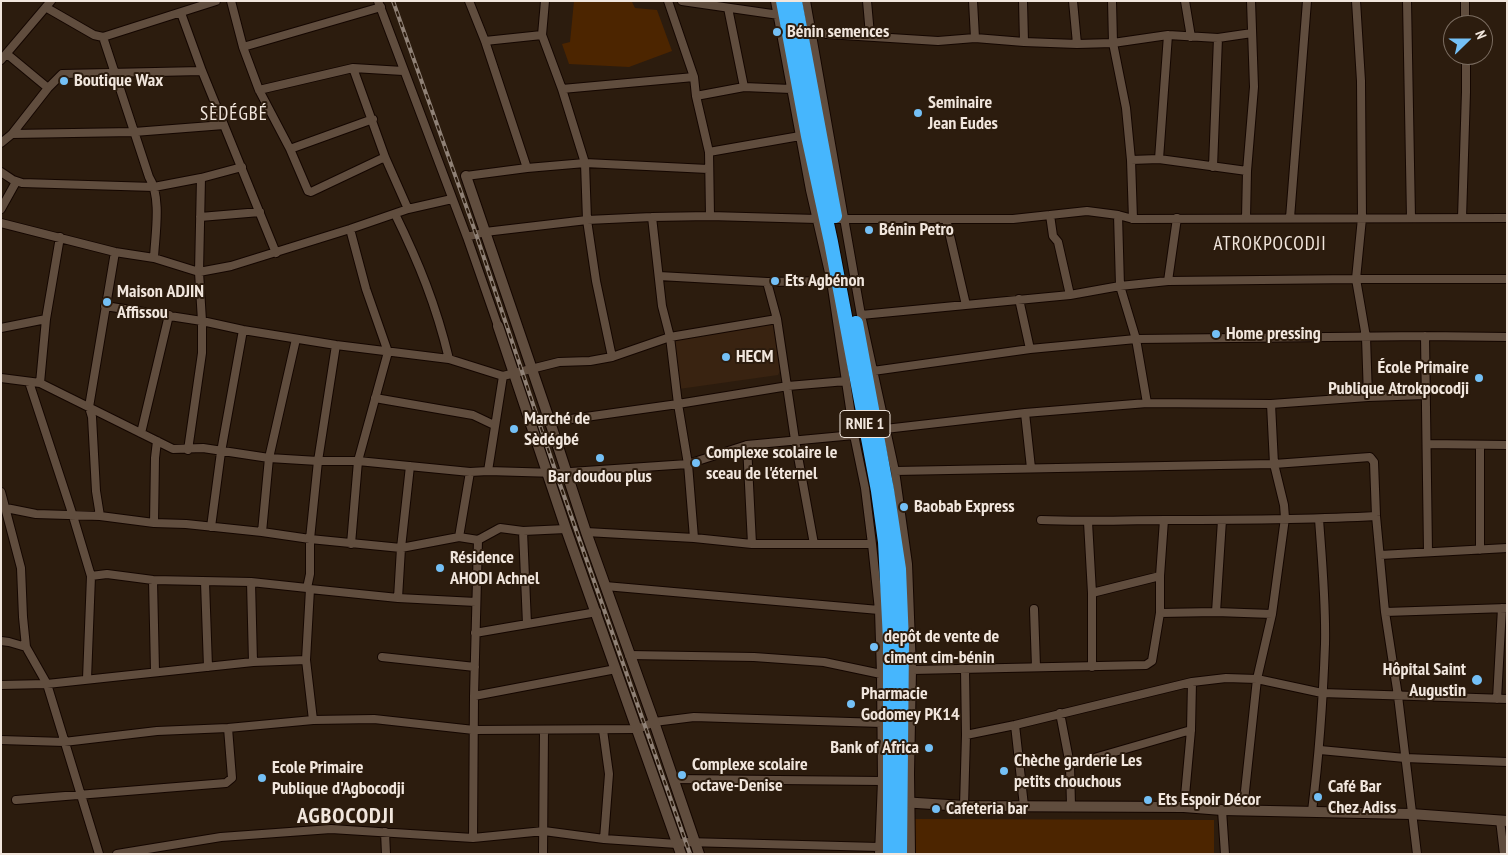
<!DOCTYPE html>
<html>
<head>
<meta charset="utf-8">
<style>
  body { margin:0 }
  #map { position:relative; width:1508px; height:855px; overflow:hidden; background:#2c1c0e; font-family:"PT Sans Narrow",sans-serif }
  canvas { display:block }
  .frame { position:absolute; inset:0; border:2px solid #f1e6dd; pointer-events:none }
  .north { position:absolute; left:1443px; top:15px; width:50px; height:50px; box-sizing:border-box; background:#2c1c0e; border:1px solid #7b6d61; border-radius:50%; rotate:68deg; font-size:14px; font-weight:700; line-height:20px; text-align:center; color:#f1e6dd }
  .north::after { content:''; display:block; margin:auto; width:18px; height:22px; background:#74c0f6; clip-path:polygon(50% 0,100% 100%,50% 72%,0 100%) }
</style>
</head>
<body>
<div id="map">
<canvas width="1508" height="855"></canvas>
<div class="frame"></div>
<div class="north">N</div>
</div>
<script>
const context = document.querySelector('canvas').getContext('2d');
context.lineJoin = 'round';
function paint(path, color) { context.fillStyle = color; context.fill(path, 'evenodd'); }
function strokePath(path, color, width, dash) { context.strokeStyle = color; context.lineWidth = width; context.lineCap = dash ? 'butt' : 'round'; context.setLineDash(dash || []); context.stroke(path); }
function drawText(font, color, halo, rows, align = 'center') {
  context.font = font + ' "PT Sans Narrow",sans-serif'; context.lineWidth = 4; context.setLineDash([]); context.textBaseline = 'middle'; context.strokeStyle = halo; context.fillStyle = color; for (const [text, x, y, turn = 0] of rows) {
    context.save(); context.translate(x, y); context.rotate((+turn || 0) * Math.PI / 180); context.textAlign = isNaN(turn) ? turn : align; if (halo) context.strokeText(text, 0, 0); context.fillText(text, 0, 0); context.restore();
  }
}
paint(new Path2D(`
  M773,323L775,325L780,371L778,375L679,389L670,343L675,338Z`), '#392311');
paint(new Path2D(`
  M574,1H627L632,2L635,8L657,10L672,51L629,67L569,64L562,44L570,42Z
  M914,819L1214,820V854H913Z`), '#4c2500');
const street = new Path2D(`
  M231,1L243,47L259,90L290,149L308,191L311,192L385,157
  M378,1L467,237L498,326
  M469,1L485,41L527,168
  M545,1L542,35L562,89L585,163L587,220L596,281L612,357
  M668,1L694,77L696,96L709,152L710,216
  M682,1L779,15
  M775,1L810,190L831,281L854,435L865,488L872,544L879,610L881,674L882,781L879,854
  M806,1L861,315L895,471L908,564L912,670L910,773L911,854
  M867,1L870,35
  M973,1L975,38
  M1023,1L1024,42
  M1073,1L1077,44
  M1112,1L1113,43L1126,108L1131,160L1133,219
  M1185,1L1191,37
  M1356,1L1361,81L1362,218L1356,279L1366,337L1368,397
  M1407,1L1411,218
  M1465,1V25
  M47,8L94,35L103,37L216,1
  M728,8L744,87
  M181,13L202,71L276,253
  M811,33L938,41L975,38L1024,42L1077,44L1113,43L1168,35L1218,38L1252,33
  M103,37L149,177C162,197 155,235 154,258
  M485,41L542,35
  M243,47L381,7
  M7,54L48,88
  M1,60L51,1
  M353,68L385,157L408,209
  M562,89L694,77
  M259,90L353,68L403,71
  M696,96L744,87L791,89
  M12,134L134,132L224,125
  M1,143L12,134L48,88L62,74L202,71
  M290,149L373,119
  M709,152L800,136
  M1159,159L1168,35
  M1131,160L1159,159L1247,171
  M1213,167L1218,38
  M1,172L13,180L22,183L154,187L201,178L242,167
  M466,176L527,168L585,163L708,169
  M1,209L16,182
  M395,214C419,263 436,305 449,359
  M1050,215L1053,236L1058,242L1070,295
  M1118,215L1120,286L1136,339L1147,403
  M200,217L260,212
  M652,217L662,306L670,337L678,404L688,464L694,538
  M1246,218L1247,171L1254,87L1251,1
  M1290,218L1307,1
  M1462,218L1466,92V55
  M946,219L966,305
  M1,223L115,252L154,258L199,272L231,266L350,229L408,209L452,199
  M350,229L366,289L388,352L358,461L351,544
  M467,237L485,232L587,220L652,217L710,216L817,219H1013L1087,211L1118,215L1133,219L1507,218
  M659,276L767,282L831,281
  M1168,281L1177,218
  M767,282L777,319L795,440L814,544
  M1019,299L1030,349
  M105,306L202,321L243,330L336,345L449,359L503,376L559,362L590,361L612,357L670,337L777,319
  M861,315L1070,295L1120,286L1168,281L1356,279H1507
  M1,328L46,319
  M1425,336L1428,552
  M873,371L1030,349L1136,339L1425,336L1507,337
  M1,378L40,383L173,449L203,448L269,458L318,461H358L470,472L488,471L556,473L688,464L747,445L854,435
  M29,382L73,516L91,576L87,679
  M40,383L46,319L60,237
  M375,398L473,415L494,425
  M1025,413L1031,468
  M550,422L678,404L788,386L846,381
  M885,429L1025,413L1147,403L1271,404L1368,397L1425,395
  M141,433L169,315
  M1427,444L1507,445
  M747,445L752,544
  M1480,446V550
  M188,450L202,353V321L199,272L201,178
  M488,471L503,376
  M895,471L1274,464L1370,457L1374,462L1376,516L1385,612L1398,696L1417,854
  M1,492L21,568L23,617L26,647L47,684L99,854
  M1,507L36,514L100,516L154,523L186,524L262,532L310,539L401,548L459,537L478,540L500,528L523,531L566,529
  M100,516L96,491L92,417L89,407L115,252
  M1041,520C1083,522 1124,520 1166,520C1236,520 1306,520 1376,516
  M1088,522L1092,593V667
  M154,523L155,458L157,441
  M211,527L221,452L243,330
  M523,531L527,624
  M262,532L269,458L296,339
  M586,532L694,538L752,544H872
  M459,537L470,472
  M1380,555L1507,548
  M91,576L107,574L153,580L251,582L307,588
  M153,580L155,671
  M205,582L208,667
  M251,582L253,662
  M605,586L879,610
  M310,589L398,598L476,602
  M1092,593L1160,576
  M398,598L401,548L410,466
  M1034,609L1036,667
  M1216,612L1222,520
  M1385,612L1507,608
  M1160,613L1216,612L1272,614
  M475,633L597,612
  M1,641L9,642L26,647
  M629,655L754,657L824,662L881,674
  M382,657L475,667
  M912,670L1146,665L1152,661L1160,613V576L1164,520
  M1,685L47,684L253,662L306,660
  M474,696L616,669
  M1497,699L1502,608
  M1060,713L1070,765L1071,806
  M313,720L306,660L310,589L307,588L310,574V539L318,461L336,345
  M1015,725L1024,806
  M603,730L609,774L604,839
  M966,735L1015,725L1192,682L1226,678L1257,679L1322,693L1507,699
  M1,740L64,742L157,731L228,728L313,720L374,719L474,730L638,729L654,722L694,717L881,723
  M1320,750L1405,758L1507,762
  M1070,765L1191,730
  M673,779L882,781
  M16,800L226,783L232,778L228,728
  M964,806L966,735L965,669
  M1184,807L1191,730L1192,682
  M1222,810L1225,854
  M1243,810L1257,679L1272,614L1285,518L1284,505L1274,464L1271,404
  M1312,811C1319,756 1323,700 1325,644C1326,603 1322,561 1319,519
  M1500,820L1504,854
  M385,832L386,854
  M473,838L474,696L478,540
  M117,854L221,837L331,829L473,838L544,831L604,839L677,844L686,842L879,847
  M543,854L544,730`);
const secondary = new Path2D(`
  M466,176L550,422L586,532L654,722L699,854
  M498,326L566,529L681,854
  M901,802L964,806L1184,807L1222,810L1411,814L1507,821`);
const highway = new Path2D(`
  M783,1L808,136L831,242L878,491L885,542L890,640V854
  M795,1L835,216
  M856,323L887,490L899,569L902,642L900,854`);
strokePath(street, '#140600', 10);
strokePath(secondary, '#140600', 12);
strokePath(highway, '#140600', 16);
strokePath(street, '#604d3e', 8);
strokePath(secondary, '#604d3e', 10);
strokePath(highway, '#46b6fd', 14);
const rail = new Path2D(`
  M393,1L476,234L556,473L690,854`);
strokePath(rail, '#8f8176', 4);
strokePath(rail, '#2c1c0e', 2, [5.5]);
for (const [x, y, r, color] of [
  [777,32,5,"#74c0f6"],
  [64,81,5,"#74c0f6"],
  [918,113,5,"#74c0f6"],
  [869,230,5,"#74c0f6"],
  [775,281,5,"#74c0f6"],
  [107,302,5,"#74c0f6"],
  [1216,334,5,"#74c0f6"],
  [726,357,5,"#74c0f6"],
  [1479,378,5,"#74c0f6"],
  [514,429,5,"#74c0f6"],
  [600,458,5,"#74c0f6"],
  [696,463,5,"#74c0f6"],
  [904,507,5,"#74c0f6"],
  [440,568,5,"#74c0f6"],
  [874,647,5,"#74c0f6"],
  [1477,680,6,"#74c0f6"],
  [851,704,5,"#74c0f6"],
  [929,748,5,"#74c0f6"],
  [1004,771,5,"#74c0f6"],
  [682,775,5,"#74c0f6"],
  [262,778,5,"#74c0f6"],
  [1318,797,5,"#74c0f6"],
  [1148,800,5,"#74c0f6"],
  [936,809,5,"#74c0f6"]
]) { const dot = new Path2D(); dot.arc(x, y, r, 0, 2 * Math.PI); context.fillStyle = color; context.fill(dot); strokePath(dot, '#2c1c0e', 2); }
for (const [x, y, w] of [
  [865,424,50]
]) { const box = new Path2D(); box.roundRect(x - w / 2, y - 13.5, w, 27, 4); context.fillStyle = '#2c1c0e'; context.fill(box); strokePath(box, '#f1e6dd', 1); }
drawText('bold 16px', '#f1e6dd', null, [
  ["RNIE 1",865,424]
]);
drawText('bold 18px', '#f1e6dd', '#2c1c0e', [
  ["Bénin semences",787,32],
  ["Boutique Wax",74,81],
  ["Seminaire",928,103],
  ["Jean Eudes",928,124],
  ["Bénin Petro",879,230],
  ["Ets Agbénon",785,281],
  ["Maison ADJIN",117,292],
  ["Affissou",117,313],
  ["Home pressing",1226,334],
  ["HECM",736,357],
  ["École Primaire",1469,368,"right"],
  ["Publique Atrokpocodji",1469,389,"right"],
  ["Marché de",524,419],
  ["Sèdégbé",524,440],
  ["Complexe scolaire le",706,453],
  ["sceau de l'éternel",706,474],
  ["Bar doudou plus",600,477,"center"],
  ["Baobab Express",914,507],
  ["Résidence",450,558],
  ["AHODI Achnel",450,579],
  ["depôt de vente de",884,637],
  ["ciment cim-bénin",884,658],
  ["Hôpital Saint",1466,670,"right"],
  ["Augustin",1466,691,"right"],
  ["Pharmacie",861,694],
  ["Godomey PK14",861,715],
  ["Bank of Africa",919,748,"right"],
  ["Chèche garderie Les",1014,761],
  ["petits chouchous",1014,782],
  ["Complexe scolaire",692,765],
  ["octave-Denise",692,786],
  ["Ecole Primaire",272,768],
  ["Publique d'Agbocodji",272,789],
  ["Café Bar",1328,787],
  ["Chez Adiss",1328,808],
  ["Ets Espoir Décor",1158,800],
  ["Cafeteria bar",946,809]
], 'left');
context.letterSpacing = '1px';
drawText('19px', '#f1e6dd', '#2c1c0e', [
  ["SÈDÉGBÉ",234,115],
  ["ATROKPOCODJI",1270,245]
]);
context.letterSpacing = '0px';
context.letterSpacing = '1px';
drawText('bold 22px', '#f1e6dd', '#2c1c0e', [
  ["AGBOCODJI",346,817]
]);
context.letterSpacing = '0px';
</script>
</body>
</html>
